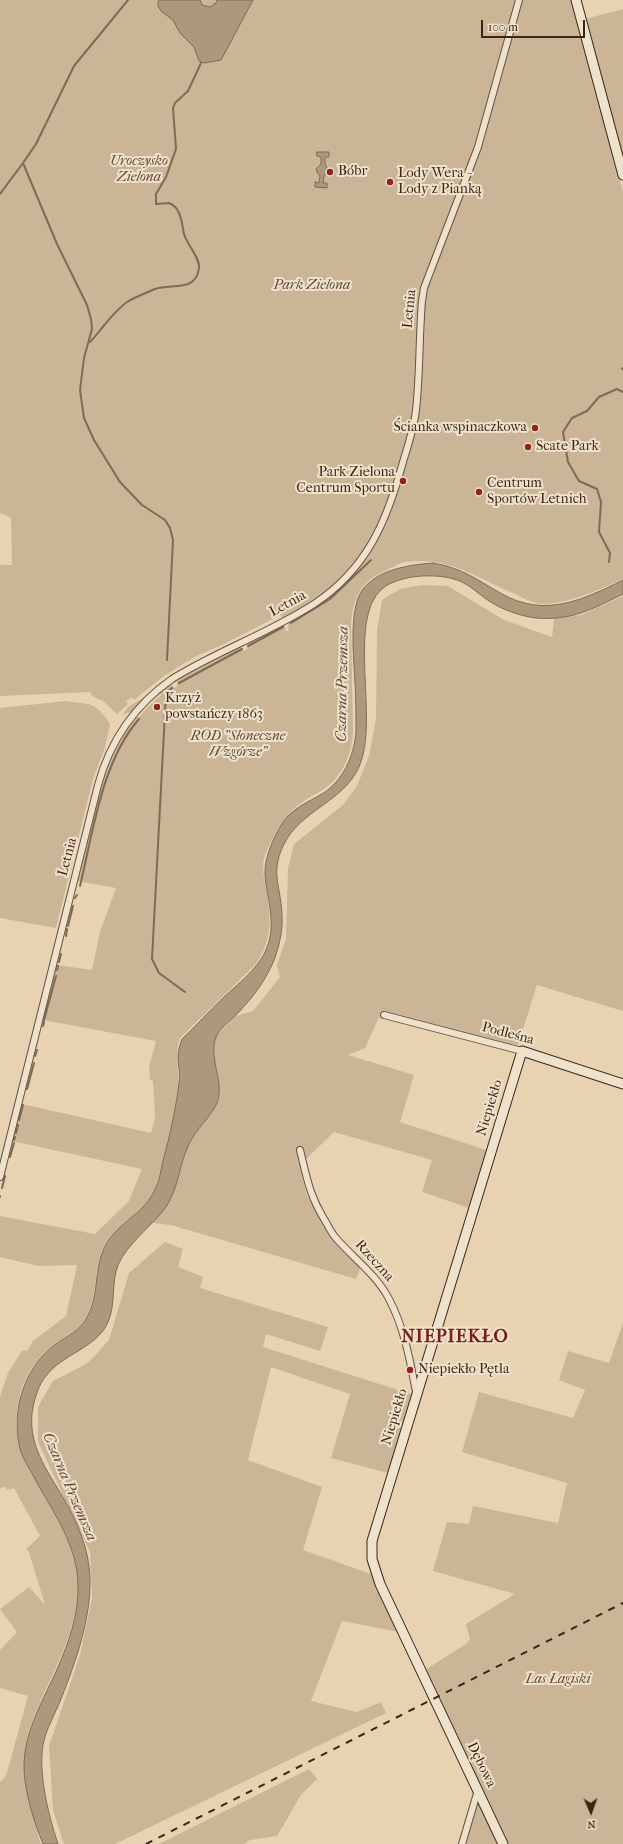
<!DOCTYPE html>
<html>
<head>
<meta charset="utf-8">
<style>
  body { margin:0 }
  #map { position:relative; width:623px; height:1844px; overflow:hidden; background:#e7d3b2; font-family:"IM FELL French Canon",serif }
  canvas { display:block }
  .north { position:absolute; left:571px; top:1792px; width:40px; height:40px; -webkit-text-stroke:3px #efe2cd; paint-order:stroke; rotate:178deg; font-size:11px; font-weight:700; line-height:16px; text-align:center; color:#3d2414 }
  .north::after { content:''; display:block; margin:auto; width:14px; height:18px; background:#3d2414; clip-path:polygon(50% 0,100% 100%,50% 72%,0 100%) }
  .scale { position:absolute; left:481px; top:20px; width:104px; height:18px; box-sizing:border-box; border:2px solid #3d2414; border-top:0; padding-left:5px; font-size:12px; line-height:14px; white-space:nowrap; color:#3d2414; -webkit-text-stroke:3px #efe2cd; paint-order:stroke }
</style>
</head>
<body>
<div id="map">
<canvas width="623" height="1844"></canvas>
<div class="north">N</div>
<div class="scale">100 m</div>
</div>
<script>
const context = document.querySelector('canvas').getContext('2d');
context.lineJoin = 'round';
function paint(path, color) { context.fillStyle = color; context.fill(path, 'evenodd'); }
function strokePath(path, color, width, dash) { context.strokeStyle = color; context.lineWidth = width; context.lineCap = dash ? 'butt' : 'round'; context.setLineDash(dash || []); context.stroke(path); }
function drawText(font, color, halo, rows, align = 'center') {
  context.font = font + ' "IM FELL French Canon",serif'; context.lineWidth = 4; context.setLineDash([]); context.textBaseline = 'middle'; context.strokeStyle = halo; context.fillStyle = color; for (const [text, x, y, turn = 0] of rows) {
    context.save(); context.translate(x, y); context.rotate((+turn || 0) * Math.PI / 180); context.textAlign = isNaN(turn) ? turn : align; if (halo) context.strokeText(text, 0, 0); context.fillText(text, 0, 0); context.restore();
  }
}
paint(new Path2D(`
  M0,0H571L623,192V579C602,589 559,608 536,603C528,601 520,596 513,593C481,580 456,561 420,561C415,561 409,561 404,562C398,564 391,568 385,571C359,582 353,599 351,626L353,730C353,747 347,765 336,778C328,789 312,795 301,803C289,811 279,825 273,838C270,844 266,851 264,858C262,867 264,878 266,888C271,918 273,938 256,964L180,1038C175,1052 178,1064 178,1078C178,1095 175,1114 171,1131C167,1149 159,1187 147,1202C135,1218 113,1227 104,1246C92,1269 99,1297 85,1319C78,1331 65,1336 55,1344C36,1358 22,1379 18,1403C15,1418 16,1436 21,1451C23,1461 30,1470 35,1479C52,1511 77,1547 78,1585C78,1634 50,1675 33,1719C18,1758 25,1784 35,1823C37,1830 38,1837 41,1844H0V1782L6,1776L28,1696L0,1688V1650L17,1632L0,1609L29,1587L45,1605L29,1552L26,1549L40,1536L14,1488L7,1490L6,1487L0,1488V1397L8,1373L22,1351L28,1350L33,1341L66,1316L77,1265L39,1266L0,1257V1216L95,1234L129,1201L142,1169L12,1141L22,1104L151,1133L155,1117L153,1081L150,1080L149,1067L156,1041L43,1020L57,965L92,970L100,932L116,888L77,881C92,825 100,762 137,716L139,717L152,703L157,708L158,707L153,702L161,695L160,693L171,684L174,688L177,687V680L240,646L244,651L248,649L247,643L284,624L286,631H289L288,624H285L280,615L224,644L196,656L164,676L134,700L132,697L126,701L128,704L117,714L103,701L92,696L90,692L0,696V565H12L11,518L0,513Z
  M623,9V162L585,19Z
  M421,585L448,586L504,620L552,637L554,619L581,615L623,596V1011L537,985L518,1045L500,1043L382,1011L365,1048L348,1055L414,1075L400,1122L489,1151L469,1208L422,1192L432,1160L334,1132L300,1165L306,1194L322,1222L360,1268L356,1279L171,1225L153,1223L163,1210L178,1179L186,1151L191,1140L209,1115L219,1099L213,1056L214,1042L218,1033L236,1016L253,1011L280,977L277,965L286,939L288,868L294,844L343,805L357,786L369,756L376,719L377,631L382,600L400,589Z
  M145,697L131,712L122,715L128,707Z
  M66,701C92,705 95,701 110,724L105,747L93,779L56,928L0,918V708Z
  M165,1242L183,1249L178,1267L203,1277L200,1288L328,1327L320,1351L266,1334L263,1347L414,1395L388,1473L331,1458L350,1394L271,1367L248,1460L322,1487L303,1550L374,1575L399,1632L342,1621L311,1701L357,1712L381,1702L386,1713L115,1844H64L53,1810L49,1746L80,1655L92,1598L90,1552L38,1442V1407L53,1381L88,1363L109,1340L129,1273Z
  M623,1323V1844H507L425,1670L466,1644L470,1639L466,1624L515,1594L433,1571L447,1522L469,1524L473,1506L558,1523L567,1483L462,1452L479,1392L573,1418L585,1390L559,1380L568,1351L609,1363Z
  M309,1769L317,1779L301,1795L277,1836L250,1840L244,1844H159Z
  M479,1800L500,1844H464Z`), '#cab597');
const water = new Path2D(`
  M159,0H200L202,5L210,7L216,3L217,0H253L221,60L204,63L199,61L194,47L180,33L173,20L161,11L158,6Z
  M317,152H329V157H325V164L328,170L324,176L323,183H327V188L315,187V182L319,183L320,176L317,172L316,169L321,164V157L317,156Z
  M433,563C463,568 477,580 502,594C545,618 583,600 623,580V594C592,609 572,621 536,618C520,616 503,610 489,601C480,595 472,587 462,582C441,572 399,574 382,589C346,620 380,721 359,767C343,802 301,810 284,844C269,874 282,888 282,917C283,931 279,945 275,958C266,980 254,996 238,1013C231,1021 220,1027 216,1037C208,1059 225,1082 217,1103C210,1118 196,1129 189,1144C179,1165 179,1187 166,1207C152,1226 127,1244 118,1265C111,1283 116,1304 108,1322C97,1348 62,1354 46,1376C39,1384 35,1397 33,1407C26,1443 47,1470 64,1499C78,1524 89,1549 90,1578C91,1619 76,1661 61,1699C55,1714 46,1729 43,1745C38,1774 49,1817 58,1844H43C34,1822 24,1790 24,1767C24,1730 44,1699 58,1667C69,1642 79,1613 78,1585C78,1547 53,1512 35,1479C31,1471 24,1461 21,1452C16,1436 16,1415 20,1399C26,1376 37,1358 56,1344C67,1336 79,1331 86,1319C100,1297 93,1269 105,1246C117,1222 145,1215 156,1187C160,1179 161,1169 163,1161C170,1135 176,1109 179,1083C181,1065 174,1059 182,1039C196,1026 209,1011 223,998C242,980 265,964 270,937C274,916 267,897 265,876C264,858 273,838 283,822C293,808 308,802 322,794C343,781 354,756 356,732C356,716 356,699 355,683C354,659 348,608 363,589C379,569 409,565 433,563Z`);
paint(water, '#ad987c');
strokePath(water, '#806a52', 1);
strokePath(new Path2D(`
  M128,0L74,66L36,144L23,163L57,244L87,305L91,319L92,329L84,358L80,390L84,418L94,440L120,482L142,505L165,520L170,528L173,540L167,660
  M0,194L23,163
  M90,342C102,329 113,312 127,302C135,297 146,293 155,289C171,283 196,293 199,268C200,257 187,245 184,234C182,224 181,207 169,203L156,204V194L166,177L176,149L173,108L175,103L188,91L201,63
  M622,369L623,368
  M609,562L610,553L599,532L601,502L597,489L579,481L568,462L563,432L572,418L587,411L599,397L617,389L623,392
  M291,623L330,599L371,560
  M248,646L283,627
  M179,683L242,649
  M172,688L166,693L152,959L159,973L185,992
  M80,886C93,832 102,761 139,719
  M75,898L77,895
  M68,926L73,906
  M66,936L67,929
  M59,962L61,954
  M57,970L58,966
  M44,1020L56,976
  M43,1026L44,1022
  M35,1056L37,1050
  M27,1089L34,1063
  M19,1120L23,1105
  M16,1133L18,1125
  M14,1140L15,1137
  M10,1157L14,1143
  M2,1188L5,1176
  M0,1197V1196`), '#806a52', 2);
const street = new Path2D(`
  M384,1015L522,1051
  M300,1150C307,1178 309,1194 324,1219C328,1225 330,1231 335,1237C353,1258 376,1274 389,1299C404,1327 410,1360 416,1392
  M0,1177L98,785C110,741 135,705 172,679C217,651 269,633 314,604C367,569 387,521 403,462C408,445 414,428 416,410C420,374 419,337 422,301L424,288L478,147L519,0
  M462,1844L478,1790`);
const secondary = new Path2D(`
  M576,0L623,175
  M503,1844L380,1584L372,1559V1541L522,1051L623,1084`);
strokePath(street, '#68503c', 8);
strokePath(secondary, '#3d2414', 11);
strokePath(street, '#efe2cd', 6);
strokePath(secondary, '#efe2cd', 9);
strokePath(new Path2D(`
  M146,1844L623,1603`), '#3d2414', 2, [7, 7]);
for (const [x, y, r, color] of [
  [330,172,4,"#8f2418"],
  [390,182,4,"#8f2418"],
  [535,428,4,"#8f2418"],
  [528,447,4,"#8f2418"],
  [403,481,4,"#8f2418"],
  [479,492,4,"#8f2418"],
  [157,707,4,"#8f2418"],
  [410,1370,4,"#8f2418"]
]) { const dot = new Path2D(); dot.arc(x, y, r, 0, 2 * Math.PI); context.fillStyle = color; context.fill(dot); strokePath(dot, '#efe2cd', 1.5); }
drawText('italic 14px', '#604835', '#efe2cd', [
  ["Uroczysko",139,162],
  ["Zielona",139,178],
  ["Park Zielona",312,286],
  ["ROD \"Słoneczne",238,737],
  ["Wzgórze\"",238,753],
  ["Las Łagiski",558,1680]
]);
drawText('14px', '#3d2414', '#efe2cd', [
  ["Bóbr",338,172],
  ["Lody Wera -",398,174],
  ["Lody z Pianką",398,190],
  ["Ścianka wspinaczkowa",527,428,"right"],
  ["Scate Park",536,447],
  ["Park Zielona",395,473,"right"],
  ["Centrum Sportu",395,489,"right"],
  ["Centrum",487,484],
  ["Sportów Letnich",487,500],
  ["Krzyż",165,699],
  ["powstańczy 1863",165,715],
  ["Niepiekło Pętla",418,1370]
], 'left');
drawText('14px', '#3d2414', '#efe2cd', [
  ["Letnia",410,309,-84],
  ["Letnia",288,604,-29],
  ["Letnia",68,857,-75],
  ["Podleśna",508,1034,15],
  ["Niepiekło",490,1108,-73],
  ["Rzeczna",374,1261,48],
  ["Niepiekło",395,1417,-73],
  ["Dębowa",481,1765,64]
]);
drawText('italic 15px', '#5f4733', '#efe2cd', [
  ["Czarna Przemsza",343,684,-89],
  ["Czarna Przemsza",69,1487,67]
]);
context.letterSpacing = '1px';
drawText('bold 18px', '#7a1f14', '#efe2cd', [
  ["NIEPIEKŁO",455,1338]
]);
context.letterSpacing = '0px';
</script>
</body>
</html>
